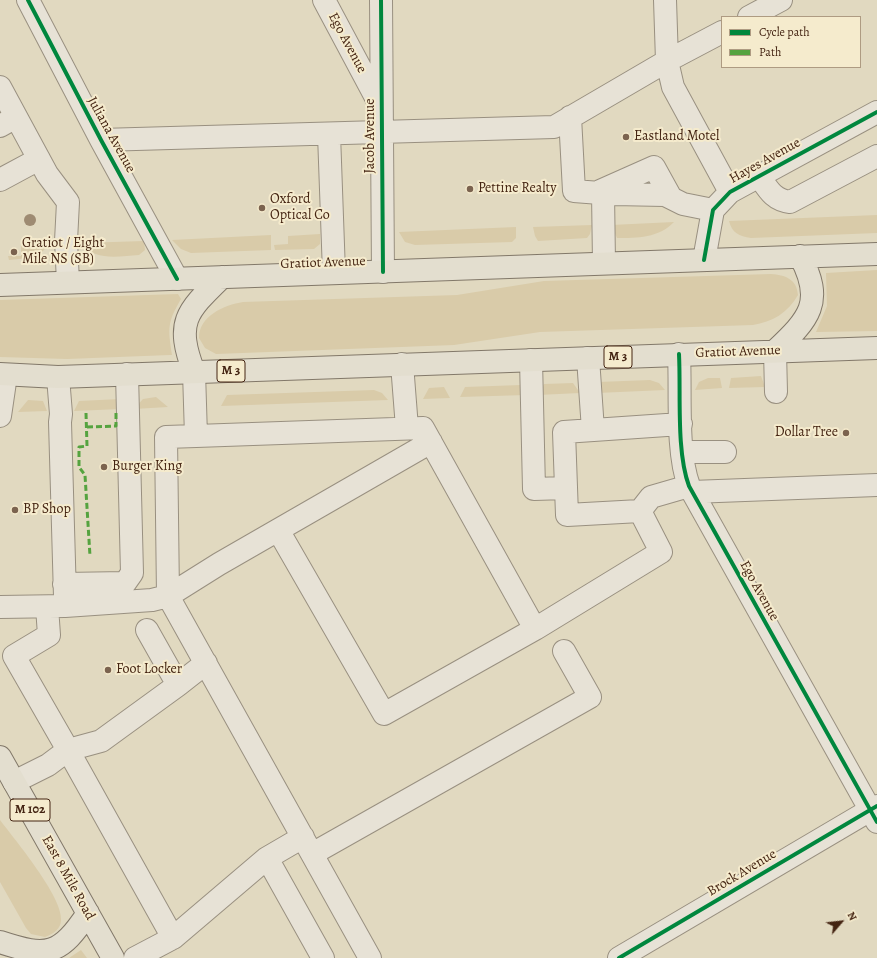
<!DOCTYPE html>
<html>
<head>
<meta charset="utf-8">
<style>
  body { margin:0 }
  #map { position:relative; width:877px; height:958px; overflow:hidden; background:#e1d9c0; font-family:Alegreya,serif }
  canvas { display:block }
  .legend { position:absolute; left:721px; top:16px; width:140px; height:52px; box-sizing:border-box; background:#f5ebcd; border:1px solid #ae9b82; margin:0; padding:5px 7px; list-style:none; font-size:12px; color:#442412 }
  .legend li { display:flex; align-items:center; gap:8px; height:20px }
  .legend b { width:20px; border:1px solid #ae9b82 }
  .north { position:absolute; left:821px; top:902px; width:40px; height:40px; -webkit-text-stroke:3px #f5ebcd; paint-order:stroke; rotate:62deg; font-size:11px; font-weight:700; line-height:16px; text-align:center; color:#442412 }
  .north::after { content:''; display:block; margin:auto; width:14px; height:18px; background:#442412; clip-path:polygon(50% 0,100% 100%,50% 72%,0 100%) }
</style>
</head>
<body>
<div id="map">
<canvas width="877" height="958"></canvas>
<ul class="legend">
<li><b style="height:5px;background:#00873e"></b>Cycle path</li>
<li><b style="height:5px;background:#55a33f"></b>Path</li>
</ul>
<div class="north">N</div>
</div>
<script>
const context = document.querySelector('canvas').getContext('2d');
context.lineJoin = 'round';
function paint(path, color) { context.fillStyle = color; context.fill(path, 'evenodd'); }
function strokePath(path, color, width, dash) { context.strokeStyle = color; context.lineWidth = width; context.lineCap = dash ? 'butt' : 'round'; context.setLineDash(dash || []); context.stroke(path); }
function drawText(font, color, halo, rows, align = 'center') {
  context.font = font + ' Alegreya,serif'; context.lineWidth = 4; context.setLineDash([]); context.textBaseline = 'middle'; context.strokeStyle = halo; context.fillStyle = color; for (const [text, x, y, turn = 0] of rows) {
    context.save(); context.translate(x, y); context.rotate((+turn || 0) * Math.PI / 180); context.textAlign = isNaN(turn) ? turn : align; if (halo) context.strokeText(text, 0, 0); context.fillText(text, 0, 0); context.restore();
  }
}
paint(new Path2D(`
  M877,215V233L751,238C739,236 732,233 729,221Z
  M674,222C659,238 637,238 617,238L611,225Z
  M592,225L590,234L587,238L538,241L535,236L533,227Z
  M516,227V238L512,242L415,245L405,242L399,232Z
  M320,234V244L314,249L275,250L274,245L288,244V236Z
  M271,235V250L191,253L181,249L172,240Z
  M144,241L145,250L139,255C120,256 94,262 82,243Z
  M49,244L38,257L9,260L8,256H21V245Z
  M877,270V331L816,332L827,306L826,273Z
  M771,274C785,275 797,279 798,295C788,313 772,322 753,325L540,332L454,345L216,354L205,348L199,338C199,316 224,305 243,302L457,295L544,281Z
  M178,294L181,299C167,323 168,328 172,355H170L67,359L0,357V300Z
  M761,376L765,387L729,388L731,378Z
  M708,378H720L722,388L695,390L699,382Z
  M650,380L659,383L665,390L597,393L598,382Z
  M573,383L580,393L538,395L544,384Z
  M521,385L526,395L460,397L465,387Z
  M444,387L450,398L423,399L429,388Z
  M374,390L382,393L388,400L221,406L227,395Z
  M156,397L168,407L134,409L143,399Z
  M120,399L121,409L74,411L79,401Z
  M28,400L43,401L47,411L18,412Z
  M0,820C15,840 63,897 61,920C61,929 53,934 45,937L31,934L26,928L0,882Z
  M81,950L87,958H69Z`), '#d9cba9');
const minor = new Path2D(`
  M28,0L101,140L177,279
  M324,0L380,105
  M381,0L383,272
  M665,0L667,61L673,87L730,192
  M749,17L781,0
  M0,87L47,174L68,202L66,241L68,282
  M570,117L574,191L613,194L665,195L683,204L713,210
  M0,126L16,117
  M329,134L334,273
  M101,140L554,127L667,61L722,32
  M759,176C768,189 773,200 790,202L877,156
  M0,180L39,159
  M600,191L654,167L670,196
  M603,193L604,263
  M704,260L713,210L730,192L877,112
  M775,351L776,392
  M679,354C681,393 676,451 689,486L877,822
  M588,358L593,430
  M531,360L534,489L566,488
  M402,364L407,428
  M58,377L61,414L60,422L65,597
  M0,416L6,375
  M196,436L423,428L535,629
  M682,452H725
  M692,492L877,485
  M640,511L567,515L564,432L681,424
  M278,530L384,714L535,629L661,552L640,511L651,497L689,486
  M64,584L125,583L132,573L127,374
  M168,596L219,564L431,442
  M168,596L166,437L196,436L194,372
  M0,607L65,606L152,600L168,596L370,958
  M178,685L206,663
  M14,782L48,765L68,750L14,656L49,635L47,607
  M303,837L267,858L323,958
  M312,854L590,697L564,651
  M173,938L267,858
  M135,958L173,938L68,750L101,741L178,685L147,630
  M619,958L877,806`);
const major = new Path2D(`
  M0,285L877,254
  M775,351C809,319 825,302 800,256
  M194,372C175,322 186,312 222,277
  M0,374L58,377L877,348`);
const highway = new Path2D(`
  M0,757L113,958
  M0,942C48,958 60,955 88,913`);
strokePath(minor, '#999080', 24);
strokePath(major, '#827869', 24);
strokePath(highway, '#827869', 24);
strokePath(minor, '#e7e2d6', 22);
strokePath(major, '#e3decf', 22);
strokePath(highway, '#e3decf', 22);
strokePath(new Path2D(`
  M86,413L87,446L79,447V467L85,475L90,556
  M87,427L116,426V412`), '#55a33f', 3, [6, 3]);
strokePath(new Path2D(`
  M28,0L101,140L177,279
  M381,0L383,272
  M704,260L713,210L730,192L877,112
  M679,354C681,393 676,451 689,486L877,822
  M619,958L877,806`), '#00873e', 4);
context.fillStyle = '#9e8b72';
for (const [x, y] of [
  [30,220]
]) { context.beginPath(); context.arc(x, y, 6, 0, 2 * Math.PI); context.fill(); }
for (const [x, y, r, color] of [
  [626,137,4,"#7b634f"],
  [470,189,4,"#7b634f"],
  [262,208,4,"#7b634f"],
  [14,252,4,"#7b634f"],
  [846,433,4,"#7b634f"],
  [104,467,4,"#7b634f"],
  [15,510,4,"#7b634f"],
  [108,670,4,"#7b634f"]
]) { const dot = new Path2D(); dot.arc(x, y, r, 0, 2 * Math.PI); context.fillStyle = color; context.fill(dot); strokePath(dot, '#f5ebcd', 1.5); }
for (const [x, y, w] of [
  [618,357,28],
  [231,371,28],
  [30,810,40]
]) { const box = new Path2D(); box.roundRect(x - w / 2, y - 11, w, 22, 3); context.fillStyle = '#f5ebcd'; context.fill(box); strokePath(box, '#442412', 1); }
drawText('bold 13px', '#442412', null, [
  ["M 3",618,357],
  ["M 3",231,371],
  ["M 102",30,810]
]);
drawText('14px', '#442412', '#f5ebcd', [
  ["Ego Avenue",347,43,62],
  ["Juliana Avenue",111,135,61],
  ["Jacob Avenue",371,136,-90],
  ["Hayes Avenue",765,161,-29],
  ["Gratiot Avenue",323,263,-2],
  ["Gratiot Avenue",738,352,-2],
  ["Ego Avenue",759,591,61],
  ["Brock Avenue",742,873,-31],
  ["East 8 Mile Road",68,878,61]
]);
drawText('14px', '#442412', '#f5ebcd', [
  ["Eastland Motel",634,137],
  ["Pettine Realty",478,189],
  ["Oxford",270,200],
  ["Optical Co",270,216],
  ["Gratiot / Eight",22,244],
  ["Mile NS (SB)",22,260],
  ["Dollar Tree",838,433,"right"],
  ["Burger King",112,467],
  ["BP Shop",23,510],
  ["Foot Locker",116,670]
], 'left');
</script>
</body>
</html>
